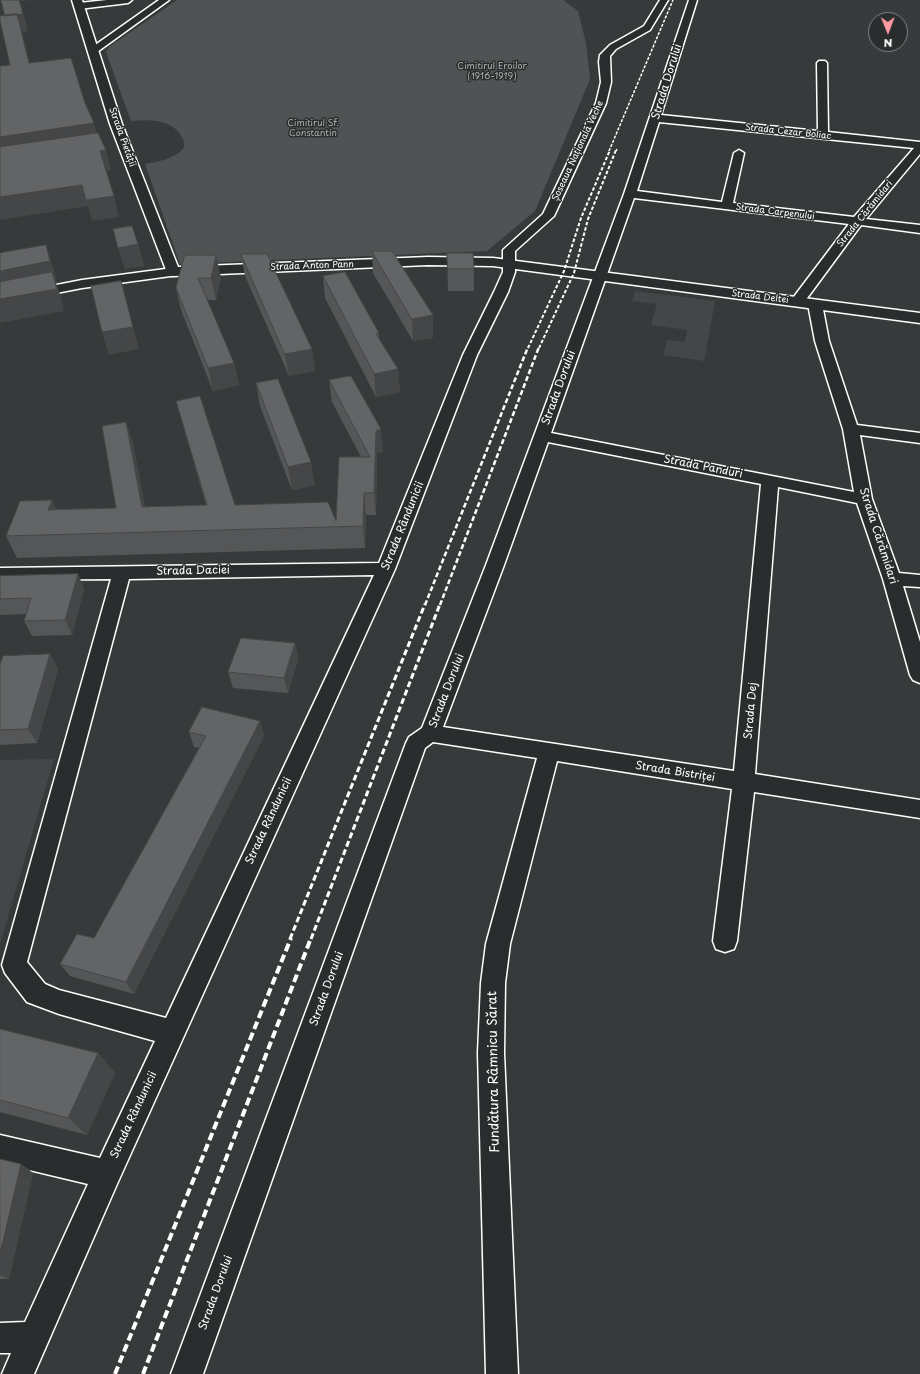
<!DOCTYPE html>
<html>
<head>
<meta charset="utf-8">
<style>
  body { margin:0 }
  #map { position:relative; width:920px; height:1374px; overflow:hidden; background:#373a3b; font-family:"Playpen Sans",sans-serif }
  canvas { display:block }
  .north { position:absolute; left:868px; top:12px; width:40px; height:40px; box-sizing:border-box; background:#2a2d2e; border:1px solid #7f8182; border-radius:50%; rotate:179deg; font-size:11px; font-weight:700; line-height:16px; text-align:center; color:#fff }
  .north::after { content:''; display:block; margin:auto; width:14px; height:18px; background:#ff9aa2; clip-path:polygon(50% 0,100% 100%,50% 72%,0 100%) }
</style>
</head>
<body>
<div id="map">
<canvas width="920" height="1374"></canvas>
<div class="north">N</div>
</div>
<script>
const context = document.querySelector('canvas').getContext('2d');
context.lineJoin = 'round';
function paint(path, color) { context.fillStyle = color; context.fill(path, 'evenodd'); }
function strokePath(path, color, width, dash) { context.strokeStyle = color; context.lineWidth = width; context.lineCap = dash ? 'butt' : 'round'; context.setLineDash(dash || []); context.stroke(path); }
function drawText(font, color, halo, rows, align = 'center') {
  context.font = font + ' "Playpen Sans",sans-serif'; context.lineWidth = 3; context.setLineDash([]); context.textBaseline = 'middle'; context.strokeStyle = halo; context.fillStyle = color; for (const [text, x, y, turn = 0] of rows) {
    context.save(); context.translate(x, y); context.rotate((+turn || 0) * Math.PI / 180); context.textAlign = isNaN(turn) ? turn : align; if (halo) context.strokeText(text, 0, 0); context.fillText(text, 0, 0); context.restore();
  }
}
paint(new Path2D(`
  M635,291L715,301L704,361L663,355L667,340L685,342L687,330L651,325L657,304L632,301Z
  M54,759L0,944V760Z`), '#444748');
paint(new Path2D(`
  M177,0H563L578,11L586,43L590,79L535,211L487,251L180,264L145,164C157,162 173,159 182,150C185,146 185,143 183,139C174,119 150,119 131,121L106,52L109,47Z`), '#505354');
const minor = new Path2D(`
  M107,0H132L128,3L79,9L75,6L79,3Z
  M159,0H169L97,52H91L89,50L91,48Z
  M660,0H668L650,30L616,49L610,56L611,82L606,103L554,216L515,251V272L508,292L477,355L395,569L117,1184L34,1374H2L11,1353H0V1323L25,1322L88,1184L0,1163V1135L100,1158L155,1041L59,1014L27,1002L5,973L2,965L111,579L0,580V568L379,563L463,355L494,292L503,272V250L543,214L596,103L601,82L599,62L600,55L610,45L644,26ZM374,575L166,1018L59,990L45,984L27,962L129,579Z
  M689,0H697L661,115L818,131L817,63L819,61H825L827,63L828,132L920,142V154L866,219L920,225V233L861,225L802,305H792L790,302L849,224L634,198L551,433L854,492L843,429L815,341L808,304L810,301H820L822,304L829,341L857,425L920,433V443L860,435L872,499L899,573L920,575V587L903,586L920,642V683L913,680L910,675L883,579L857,503L778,487L755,774L920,800V818L754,792L737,941L734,949L725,952L716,949L713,941L732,789L557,761L510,944L505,983L504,1053L518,1374H486L478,1053L481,983L486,944L537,758L433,742L425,748L203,1374H171L406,743L409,737L422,728L486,565L624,194ZM659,122L914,148L854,217L733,203L744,153L739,150L734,153L722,202L637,191ZM548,442L761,484L734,771L443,727L504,565Z
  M173,268L178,269L179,272L178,275L82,288L0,304V296L82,280Z`);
const tertiary = new Path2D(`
  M72,0H82L122,124L178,267L428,257L493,258L920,313V323L493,266L428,265L173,276L168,275L110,124Z`);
strokePath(minor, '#fff', 3);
strokePath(tertiary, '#fff', 3);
paint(minor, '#2a2d2e');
paint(tertiary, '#2a2d2e');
strokePath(new Path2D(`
  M609,151L673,0
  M616,151L617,149`), '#fff', 1.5, [3, 1.5]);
strokePath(new Path2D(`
  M528,348L564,271L581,218L610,150
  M539,348L574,273L588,219L616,150`), '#fff', 2, [3.5, 2]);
strokePath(new Path2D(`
  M425,605L528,347
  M440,605L539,347`), '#fff', 2.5, [5, 2.5]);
strokePath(new Path2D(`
  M290,939L425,604
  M311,939L440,604`), '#fff', 3, [6, 3]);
strokePath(new Path2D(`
  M115,1374L291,938
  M143,1374L311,938`), '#fff', 4, [8, 4]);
paint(new Path2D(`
  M113,229L138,244L144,266L125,269Z
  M372,251L433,338L413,341L373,273Z
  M447,253L474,269V291H448Z
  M241,254L312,349L315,371L289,376L245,276Z
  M185,255L221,277L216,300H207L234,363L239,385L213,391L181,310L176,288Z
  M323,276L379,333V339L398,369L400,392L376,397L325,298Z
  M329,380L383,452L377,453L376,515H366L365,548L17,558L6,536L52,500L55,509L116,508L126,422L133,444L145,507L206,505L176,401L235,505L336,521L361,457L332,402Z
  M256,383L315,485L292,490L260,406Z
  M78,574L84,589L72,635L32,636L24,621L26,614L0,615V576Z
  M295,643L298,659L288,693L233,688L228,672Z
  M50,654L58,669L37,743L0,745V664Z
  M260,721L264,736L134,994L70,976L60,964L94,938L199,748L194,747L189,732Z
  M0,1030L98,1053L115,1073L87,1135L0,1112Z
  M0,1159L21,1164L33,1173L9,1279H0Z`), '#555657');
paint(new Path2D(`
  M19,0H33L20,1L28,31L22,32L35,82L29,63L17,15Z
  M94,123L99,143L0,158V137Z
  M106,150L111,170L106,171L100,151Z
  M82,185L114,196L119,217L92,221L88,206L0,220V197Z
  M138,244L144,266L125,269L118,248Z
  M46,245L53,267L57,283H56L60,294L64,311L0,323V271Z
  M216,255L221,277L216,300L211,278Z
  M121,281L139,349L109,355L102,332Z
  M433,315V338L413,341L412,319Z
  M312,349L315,371L289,376L285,354Z
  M234,363L239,385L213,391L208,368Z
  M398,369L400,392L376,397L374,374Z
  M126,422L133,444L149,529L142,507Z
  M381,429L383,452L377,453L376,515L374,493L376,431Z
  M311,462L315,485L292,490L288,467Z
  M364,493L366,515L365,548L363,526Z
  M52,500L61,522L48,510Z
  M78,574L84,589L72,635L65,620Z
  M295,643L298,659L288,693L284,678Z
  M50,654L58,669L37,743L28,729Z
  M260,721L264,736L134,994L126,982Z
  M98,1053L115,1073L87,1135L68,1118Z
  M21,1164L33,1173L9,1279L0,1275V1254Z`), '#454647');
const building = new Path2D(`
  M1,0H19L23,14L5,16Z
  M17,14L29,63L71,58L85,103L94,123L0,137V66L10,65L0,21V16Z
  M98,133L106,150L100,151L114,196L86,200L82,185L0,197V147Z
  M132,226L138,244L118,248L113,229Z
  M46,245L50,261L0,271V253Z
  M372,251H392L433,315L412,319Z
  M447,253H473L474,269H448Z
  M241,254H267L312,349L285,354Z
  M185,255H216L211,278H198L234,363L208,368L176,288Z
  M52,272L57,289L0,299V282Z
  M345,272L379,333L376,334L398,369L374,374L323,276Z
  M121,281L133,327L102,332L91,286Z
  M351,376L381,429L376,431L374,493H364L363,526L6,536L20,501L52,500L48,510L116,508L102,426L126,422L142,507L207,505L176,401L200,396L235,505L328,502L336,521L339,457H370L329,380Z
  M278,379L311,462L288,467L256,383Z
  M78,574L65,620L24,621L31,598L0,599V576Z
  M241,638L295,643L284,678L228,672Z
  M50,654L28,729L0,730V664L3,656Z
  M202,707L260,721L126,982L60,964L77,934L94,938L206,736L189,732Z
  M0,1029L98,1053L68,1118L0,1100Z
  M0,1159L21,1164L0,1254Z`);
paint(building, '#636465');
strokePath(building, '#454647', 1);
drawText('9px', '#b0b2b2', '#2a2d2e', [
  ["Cimitirul Eroilor",492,67],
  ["(1916-1919)",492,77],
  ["Cimitirul Sf.",313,124],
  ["Constantin",313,134]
]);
drawText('9px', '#fff', '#2a2d2e', [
  ["Strada Cezar Boliac",788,132,6],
  ["Strada Pietății",122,137,70],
  ["Șoseaua Națională Veche",578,151,-65],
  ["Strada Carpenului",775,212,7],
  ["Strada Cărămidari",865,214,-51],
  ["Strada Anton Pann",312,266,-2],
  ["Strada Deltei",760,297,7]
]);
drawText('11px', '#fff', '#2a2d2e', [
  ["Strada Dorului",667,82,-73],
  ["Strada Dorului",559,388,-70],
  ["Strada Panduri",703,467,11],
  ["Strada Rândunicii",403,526,-68],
  ["Strada Cărămidari",878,536,72],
  ["Strada Daciei",193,571,-1],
  ["Strada Dorului",447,691,-69],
  ["Strada Dej",751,711,-85],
  ["Strada Bistriței",675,772,9],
  ["Strada Rândunicii",269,821,-65],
  ["Strada Dorului",327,989,-70],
  ["Strada Rândunicii",134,1115,-65],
  ["Strada Dorului",216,1293,-70]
]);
drawText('13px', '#fff', '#2a2d2e', [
  ["Fundătura Râmnicu Sărat",494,1072,-91]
]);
</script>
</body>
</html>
